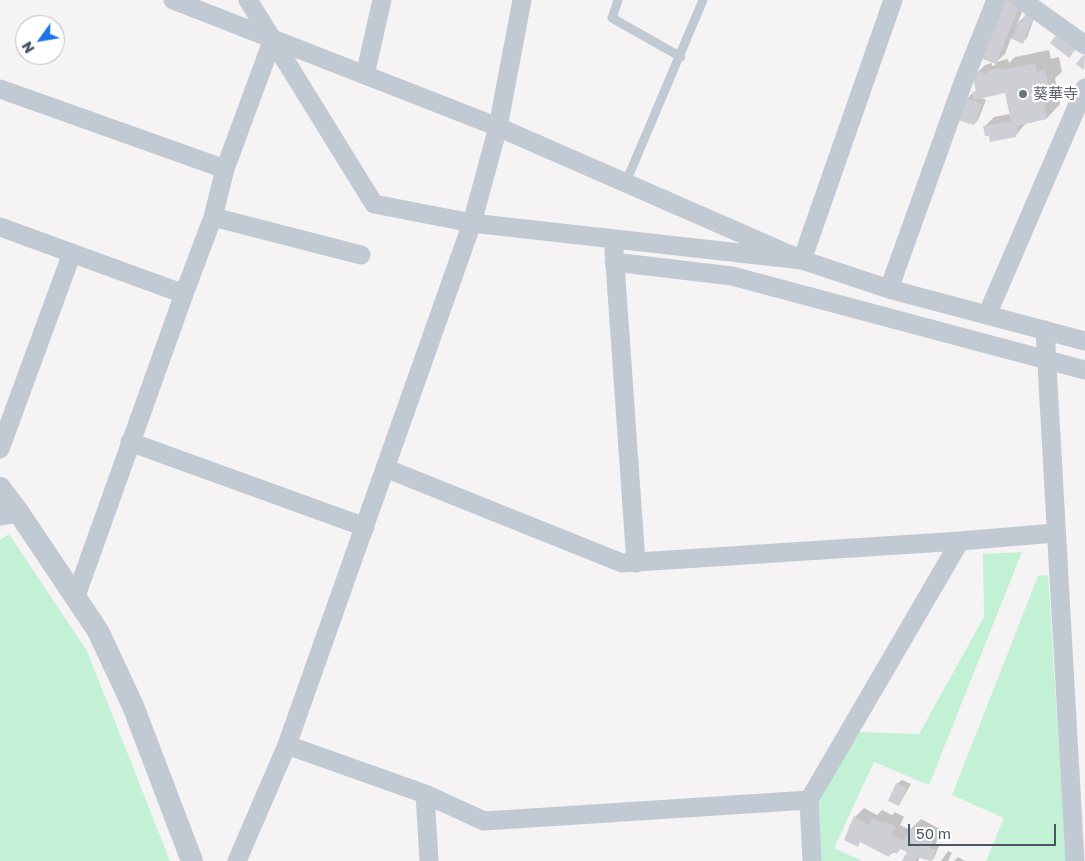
<!DOCTYPE html>
<html>
<head>
<meta charset="utf-8">
<style>
  body { margin:0 }
  #map { position:relative; width:1085px; height:861px; overflow:hidden; background:#f5f3f3; font-family:"Golos Text",sans-serif }
  canvas { display:block }
  .north { position:absolute; left:15px; top:15px; width:50px; height:50px; box-sizing:border-box; background:#fff; border:1px solid #b7bbc0; border-radius:50%; rotate:238deg; font-size:14px; font-weight:700; line-height:20px; text-align:center; color:#4a5661 }
  .north::after { content:''; display:block; margin:auto; width:18px; height:22px; background:#1a73e8; clip-path:polygon(50% 0,100% 100%,50% 72%,0 100%) }
  .scale { position:absolute; left:908px; top:824px; width:148px; height:22px; box-sizing:border-box; border:2px solid #4a5661; border-top:0; padding-left:6px; font-size:15px; line-height:18px; white-space:nowrap; color:#4a5661; -webkit-text-stroke:4px #fff; paint-order:stroke }
</style>
</head>
<body>
<div id="map">
<canvas width="1085" height="861"></canvas>
<div class="north">N</div>
<div class="scale">50 m</div>
</div>
<script>
const context = document.querySelector('canvas').getContext('2d');
context.lineJoin = 'round';
function paint(path, color) { context.fillStyle = color; context.fill(path, 'evenodd'); }
function strokePath(path, color, width, dash) { context.strokeStyle = color; context.lineWidth = width; context.lineCap = dash ? 'butt' : 'round'; context.setLineDash(dash || []); context.stroke(path); }
function drawText(font, color, halo, rows, align = 'center') {
  context.font = font + ' "Golos Text","Noto Sans JP",sans-serif'; context.lineWidth = 4.5; context.setLineDash([]); context.textBaseline = 'middle'; context.strokeStyle = halo; context.fillStyle = color; for (const [text, x, y, turn = 0] of rows) {
    context.save(); context.translate(x, y); context.rotate((+turn || 0) * Math.PI / 180); context.textAlign = isNaN(turn) ? turn : align; if (halo) context.strokeText(text, 0, 0); context.fillText(text, 0, 0); context.restore();
  }
}
paint(new Path2D(`
  M9,534L87,651L170,861H0V540Z
  M1022,552L929,785L874,762L834,848L862,861H821L817,803L859,732L919,734L984,617L983,554Z
  M1048,575L1066,861H986L1004,818L952,795L1038,576Z`), '#c3f1d5');
paint(new Path2D(`
  M1005,0H1027L1017,24L1024,17L1037,10L1027,38L1023,42L1011,38L1005,54L996,62L1008,59L1009,63L1015,57L1049,50L1051,59L1059,57L1062,72L1055,78L1060,104L1047,118L1027,122L1015,136L990,135L985,126L994,117L1010,114L1006,91L979,97L986,100L978,120L974,124L967,99L971,94L974,95L976,90L974,79L976,74L985,65L992,63V66L997,64L982,57Z
  M902,780L911,784L899,805L897,784Z
  M864,808L877,815L882,810L892,815L895,812L904,817L900,825L910,830L921,819L942,830L935,845L939,846L934,858L931,861L920,857L918,861H902L908,852L901,848L888,856L861,841L857,845L849,827L855,817Z
  M948,851L952,853L948,861H941Z
  M958,857L965,861H954Z`), '#0003');
paint(new Path2D(`
  M1004,0L1020,4L996,64L980,58Z
  M1026,12L1034,15L1023,44L1012,39L1019,20L1022,22Z
  M1057,34L1076,49L1069,58L1050,43Z
  M1083,55L1085,56L1084,70L1076,64Z
  M1035,63L1037,72L1045,70L1049,87L1041,88L1047,119L1017,126L1018,134L1015,135L1016,137L990,142L989,136H985L983,126L1011,121L1005,93L974,100L972,92H976L973,79L976,78L975,73L983,72V75L988,73V71L999,68L1000,70Z
  M966,98L982,104L974,125L958,120Z
  M896,783L907,788L899,806L888,801Z
  M854,816L869,825L872,818L883,824L884,821L896,827L892,834L904,841L910,828L934,839L930,848L936,851L931,861L917,857L915,861H902L907,852L900,849L897,854L892,851L889,857L860,842L858,847L844,840Z`), '#cdcfd5');
strokePath(new Path2D(`
  M618,0L612,18L681,57
  M626,182L703,0`), '#c1cad2', 9);
strokePath(new Path2D(`
  M173,0L498,127L802,260L893,0
  M248,0L374,204L472,223L802,260L889,289L1085,341
  M1022,0L1085,45
  M365,75L382,0
  M0,89L225,169
  M213,217L361,255
  M0,227L184,294L76,596
  M614,250L636,563
  M614,262L732,276L1085,370
  M889,289L964,80L996,0
  M184,294L213,217L225,169L273,39
  M987,315L1085,88
  M1045,330L1075,861
  M130,442L365,527
  M0,449L72,253
  M385,468L622,563L960,541
  M0,516L19,513
  M287,745L425,794L429,861
  M425,794L484,821L809,800L960,541L1055,533
  M809,800L812,861
  M237,861L287,745L472,223L498,127L522,0`), '#c1cad2', 19);
strokePath(new Path2D(`
  M0,488L19,513L98,631L133,706L192,861`), '#c1cad2', 22);
for (const [x, y, r, color] of [
  [1023,94,5,"#6b7280"]
]) { const dot = new Path2D(); dot.arc(x, y, r, 0, 2 * Math.PI); context.fillStyle = color; context.fill(dot); strokePath(dot, '#fff', 2); }
drawText('15px', '#5b616d', '#fff', [
  ["葵華寺",1033,94]
], 'left');
</script>
</body>
</html>
